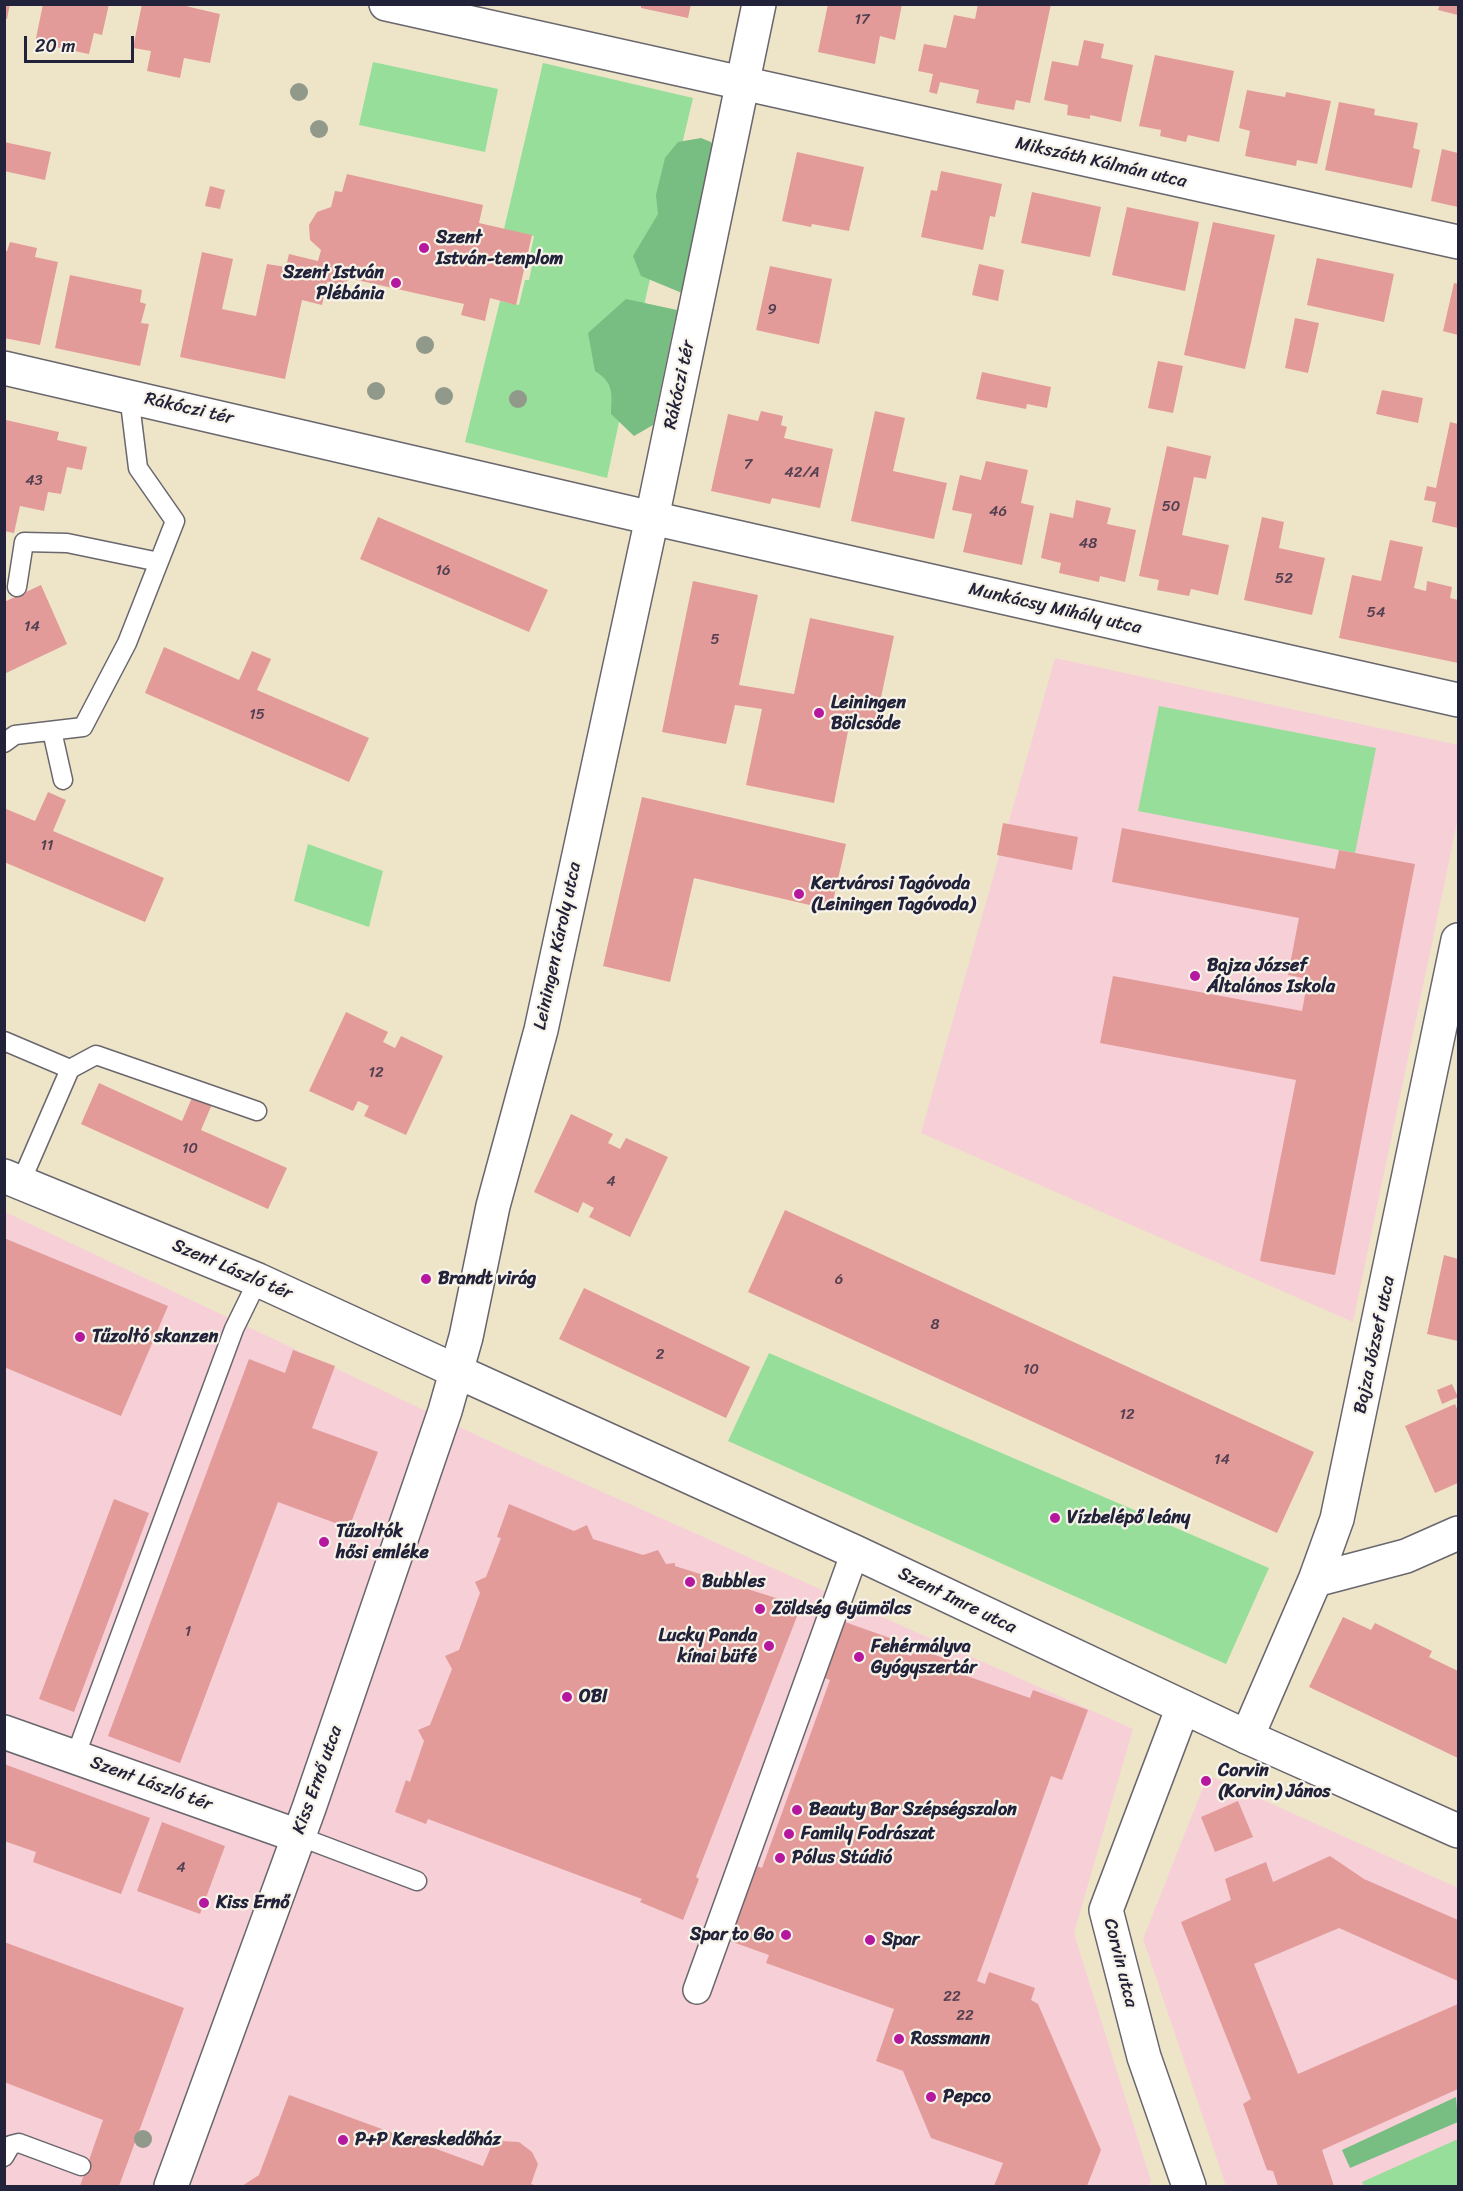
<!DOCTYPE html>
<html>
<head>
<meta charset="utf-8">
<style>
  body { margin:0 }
  #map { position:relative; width:1463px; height:2191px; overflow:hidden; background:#eee5c9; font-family:Sriracha,sans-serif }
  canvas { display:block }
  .frame { position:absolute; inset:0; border:6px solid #22223b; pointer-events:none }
  .scale { position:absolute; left:24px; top:36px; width:110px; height:27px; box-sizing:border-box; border:3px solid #22223b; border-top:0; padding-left:8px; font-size:18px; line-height:21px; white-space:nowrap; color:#22223b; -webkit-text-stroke:4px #f7f3e8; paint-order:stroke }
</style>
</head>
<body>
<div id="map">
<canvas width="1463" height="2191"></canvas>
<div class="frame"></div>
<div class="scale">20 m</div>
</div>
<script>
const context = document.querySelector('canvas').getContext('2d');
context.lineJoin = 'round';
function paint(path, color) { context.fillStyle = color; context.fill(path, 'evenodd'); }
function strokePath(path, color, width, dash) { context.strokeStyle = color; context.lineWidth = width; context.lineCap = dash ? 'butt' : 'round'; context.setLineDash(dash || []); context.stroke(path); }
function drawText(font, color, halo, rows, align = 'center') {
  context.font = font + ' Sriracha,sans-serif'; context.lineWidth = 4.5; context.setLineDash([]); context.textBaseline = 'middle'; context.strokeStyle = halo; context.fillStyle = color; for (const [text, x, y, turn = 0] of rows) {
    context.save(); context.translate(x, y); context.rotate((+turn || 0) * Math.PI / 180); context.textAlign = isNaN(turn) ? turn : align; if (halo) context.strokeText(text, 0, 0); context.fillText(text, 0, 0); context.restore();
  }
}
paint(new Path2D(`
  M1055,658L1458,745V818L1353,1322L921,1133Z
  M5,1212L502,1447L1133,1729L1074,1933L1151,2181L1149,2186H5Z
  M1208,1775L1458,1888V2186H1226L1143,1939Z`), '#f6cfd7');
paint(new Path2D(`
  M373,62L498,89L485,152L359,125Z
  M543,63L693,98L647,292L607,478L465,442L500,301L519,305L525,280H529L532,266L528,265L534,236L504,229Z
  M1159,706L1376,748L1355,853L1138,811Z
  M308,844L383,871L369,927L294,901Z
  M769,1353L1269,1568L1226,1664L728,1441Z
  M1458,2139V2186H1364L1362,2182Z`), '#96de99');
paint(new Path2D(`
  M701,138L711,142L715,156L682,293L641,276L633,256L658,214L656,195L665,158L678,142Z
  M626,299L677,310L653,425L634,436L611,414C612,393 614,383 595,371L588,333Z
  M1456,2097L1458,2122L1350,2168L1342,2150Z`), '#78bd81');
paint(new Path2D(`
  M4,4H10L7,19H4Z
  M43,4H109L102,35L94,33L89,54L35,43Z
  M142,4H177L220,14L210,63L184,58L180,78L147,71L151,51L133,48Z
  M641,4H691L688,18L641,8Z
  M828,4H902L895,40L880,36L875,64L818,52Z
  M978,4H1051L1030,103L1016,100L1014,110L976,103L979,90L940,82L937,94L929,92L933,74L918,71L924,44L946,48L954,15L975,19Z
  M1440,4H1458V15L1438,10Z
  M1084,40L1104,44L1101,58L1133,65L1121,122L1090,115V119L1067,115L1068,105L1044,100L1052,61L1078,66Z
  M1155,55L1234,71L1219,142L1188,135L1186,142L1160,136L1161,130L1139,126Z
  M1247,90L1285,97L1286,92L1331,101L1317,164L1297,160L1296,166L1245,156L1250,131L1239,128Z
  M1339,102L1375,109L1374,115L1418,123L1413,148L1420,150L1412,188L1325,170Z
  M4,142L51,152L45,180L4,171Z
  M1442,149L1458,153V207L1431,201Z
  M797,152L864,167L849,231L812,224L811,227L782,221Z
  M941,171L1002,184L995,217L990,216L983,250L921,237L931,190L937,191Z
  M347,174L483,205L479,223L532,235L516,305L490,298L485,321L461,315L464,304L348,278L346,286L327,282L322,305L302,300L285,379L180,357L202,252L233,259L222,309L256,316L267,264L286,267L289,254L318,261L321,250L310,240L309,225L317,212L331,207L335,191L342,192Z
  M210,186L225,190L220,209L205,206Z
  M1032,192L1101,207L1090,257L1021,243Z
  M1127,207L1199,222L1185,291L1112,275Z
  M1213,222L1275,235L1245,369L1184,355Z
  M10,242L37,248L35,257L58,262L40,345L4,338V251H7Z
  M1317,258L1394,274L1384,322L1307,305Z
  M979,264L1004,270L998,301L972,295Z
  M770,266L832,279L819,344L756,330Z
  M70,275L142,290L140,302L146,304L141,323L149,324L140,366L55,348Z
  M1454,283L1458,284V335L1443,331Z
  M1295,318L1319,323L1308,373L1285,368Z
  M1158,361L1183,366L1173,413L1148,408Z
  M982,372L1051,387L1047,408L1027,404L1026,409L976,399Z
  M1382,390L1423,398L1418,423L1376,414Z
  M761,411L783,416L781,425L787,427L784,438L833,449L820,508L772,498L770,504L711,491L728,414L758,421Z
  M875,411L905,418L893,471L947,483L934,539L851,521Z
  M6,420L59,432L57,440L87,447L82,470L67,467L61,494L48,492L44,511L20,506L14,533L4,531Z
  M1450,422L1458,424V528L1432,522L1436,502L1424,500L1427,486L1436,488Z
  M1167,446L1211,456L1206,479L1194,477L1182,535L1229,545L1218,595L1191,589L1189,596L1157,590L1159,580L1139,576Z
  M986,461L1028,470L1021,503L1034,506L1022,565L963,552L972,514L952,510L960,475L981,480Z
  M1076,500L1111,508L1107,524L1136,530L1125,582L1100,576L1099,582L1059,573L1061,563L1041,558L1050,513L1073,518Z
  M378,517L548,590L529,632L360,559Z
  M1262,517L1284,522L1279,548L1325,558L1312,615L1244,600Z
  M1390,540L1423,547L1414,588L1426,591L1427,581L1452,587L1450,598L1458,600V663L1339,638L1352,575L1381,581Z
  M693,581L758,595L739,685L794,694L810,618L894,636L876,721L851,716L834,803L746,785L762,709L735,705L726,744L662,732Z
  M41,585L67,644L4,674V602Z
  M164,647L239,680L252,651L271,659L257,690L369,738L349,782L145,693Z
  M48,792L66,800L53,831L164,878L145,922L4,862V808L35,821Z
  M642,797L846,844L831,910L694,878L670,982L603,966Z
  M1003,823L1078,837L1072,870L997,855Z
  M1122,828L1335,869L1339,850L1415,864L1335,1275L1260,1261L1296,1080L1100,1043L1113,976L1302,1011L1308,979L1288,975L1299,918L1112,882Z
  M346,1012L388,1032L383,1042L395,1048L401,1036L443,1056L406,1135L364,1116L369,1106L358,1101L353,1111L309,1091Z
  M99,1083L182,1121L194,1093L213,1102L201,1130L287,1168L268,1209L81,1124Z
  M571,1114L613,1134L608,1143L620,1149L626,1138L668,1157L630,1237L589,1217L594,1208L583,1202L578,1213L534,1192Z
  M785,1210L1314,1452L1277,1533L748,1292Z
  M4,1238L168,1306L121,1416L4,1367Z
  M1444,1255L1458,1259V1341L1427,1334Z
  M584,1288L750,1367L726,1418L559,1339Z
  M293,1350L335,1366L312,1428L378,1452L349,1528L278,1502L180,1763L108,1736L249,1359L285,1373Z
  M1452,1384L1458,1397L1442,1404L1437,1390Z
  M1455,1404L1458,1411V1483L1435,1493L1405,1426Z
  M114,1499L149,1513L74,1712L39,1699Z
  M509,1504L574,1531L587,1525L593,1539L643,1555L658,1550L666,1564L675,1563V1566L801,1606L696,1877L699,1879L683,1920L640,1902L642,1899L428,1819L426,1824L395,1812L406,1780L410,1782L424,1741L418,1730L430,1725L452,1669L445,1656L459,1650L480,1593L475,1582L486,1577L501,1538L497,1537Z
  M1343,1617L1371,1630L1375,1623L1432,1651L1429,1657L1458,1671V1758L1309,1687Z
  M842,1621L904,1643L901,1653L911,1656L915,1648L964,1665L961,1674L1030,1698L1033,1690L1088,1710L1062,1780L1051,1776L977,1981L985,1984L989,1972L1035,1988L1031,2000L1038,2004L1101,2150L1087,2186H994L1003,2163L931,2138L903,2071L876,2061L894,2009L766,1963L769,1955L727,1940L754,1865L762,1868L830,1680L822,1677Z
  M4,1764L150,1818L121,1894L33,1862L36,1852L4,1841Z
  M1238,1801L1253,1837L1215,1852L1201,1817Z
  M162,1822L225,1846L200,1914L137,1891Z
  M1330,1856L1364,1879L1458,1920V1981L1339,1928L1254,1964L1298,2074L1458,2004V2089L1322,2150L1334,2186H1278L1273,2171L1267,2170L1243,2104L1251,2099L1181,1922L1231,1900L1225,1879L1266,1862L1273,1882Z
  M4,1942L184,2008L119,2186H80L103,2120L4,2082Z
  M289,2095L483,2166L491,2147L501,2141L519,2142L532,2152L538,2164L531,2184L538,2186H242L259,2175Z`), '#e39b99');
const service = new Path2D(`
  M17,587L24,542L67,543L159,562
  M52,731L63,780
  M4,743L15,735L83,727L127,643L175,521L138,468L129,395
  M4,1041L70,1069L20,1184
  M70,1069L96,1055L257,1111
  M75,1757L234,1329L258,1280
  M298,1836L417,1881
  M4,2157L11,2145L19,2143L81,2166`);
const pedestrian = new Path2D(`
  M697,1990L855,1552`);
const minor = new Path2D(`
  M386,4L1458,242
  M4,368L652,518L1458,700
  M4,1176L258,1280L456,1371
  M1315,1580L1406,1556L1458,1533
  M1183,1707L1106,1910L1144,2057L1189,2186
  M4,1732L298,1836
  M1247,1737L1315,1580L1337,1519L1458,940`);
const tertiary = new Path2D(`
  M456,1371L855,1552L1247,1737L1458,1831
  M171,2186L309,1808L445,1411L466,1337L493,1206L541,1030L652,518L759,4`);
strokePath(service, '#69666d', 21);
strokePath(pedestrian, '#69666d', 30);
strokePath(minor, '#69666d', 36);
strokePath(tertiary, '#69666d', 36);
strokePath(service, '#fff', 18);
strokePath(pedestrian, '#fff', 27);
strokePath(minor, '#fff', 33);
strokePath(tertiary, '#fff', 33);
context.fillStyle = '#91998a';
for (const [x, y] of [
  [299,92],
  [319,129],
  [425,345],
  [376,391],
  [444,396],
  [518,399],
  [143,2139]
]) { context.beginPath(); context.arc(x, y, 9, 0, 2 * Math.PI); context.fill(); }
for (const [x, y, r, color] of [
  [424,248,6,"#b5179e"],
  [396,283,6,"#b5179e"],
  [819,713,6,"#b5179e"],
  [799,894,6,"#b5179e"],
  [1195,976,6,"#b5179e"],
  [426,1279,6,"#b5179e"],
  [80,1337,6,"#b5179e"],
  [1055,1518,6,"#b5179e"],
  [324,1542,6,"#b5179e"],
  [690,1582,6,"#b5179e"],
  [760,1609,6,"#b5179e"],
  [769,1646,6,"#b5179e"],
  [859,1657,6,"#b5179e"],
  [567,1697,6,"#b5179e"],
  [1206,1781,6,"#b5179e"],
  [797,1810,6,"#b5179e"],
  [789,1834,6,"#b5179e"],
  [780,1858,6,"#b5179e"],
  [204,1903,6,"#b5179e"],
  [786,1935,6,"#b5179e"],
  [870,1940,6,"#b5179e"],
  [899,2039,6,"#b5179e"],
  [931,2097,6,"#b5179e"],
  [343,2140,6,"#b5179e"]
]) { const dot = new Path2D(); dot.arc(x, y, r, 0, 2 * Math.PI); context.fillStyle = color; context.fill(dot); strokePath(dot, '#f7f3e8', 2); }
drawText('15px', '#524052', null, [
  ["17",862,20],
  ["9",772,310],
  ["7",748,465],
  ["42/A",802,473],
  ["43",34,481],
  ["50",1171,507],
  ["46",998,512],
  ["48",1088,544],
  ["16",443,571],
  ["52",1284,579],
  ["54",1376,613],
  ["14",32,627],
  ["5",715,640],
  ["15",257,715],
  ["11",47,846],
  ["12",376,1073],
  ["10",190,1149],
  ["4",611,1182],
  ["6",839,1280],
  ["8",935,1325],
  ["2",660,1355],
  ["10",1031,1370],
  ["12",1127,1415],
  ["14",1222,1460],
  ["1",188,1632],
  ["4",181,1868],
  ["22",952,1997],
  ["22",965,2016]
]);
drawText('18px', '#22223b', '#f7f3e8', [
  ["Mikszáth Kálmán utca",1101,163,13],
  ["Rákóczi tér",680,385,-78],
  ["Rákóczi tér",189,409,13],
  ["Munkácsy Mihály utca",1055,609,13],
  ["Leiningen Károly utca",558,946,-78],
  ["Szent László tér",232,1270,23],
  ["Bajza József utca",1375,1345,-78],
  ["Szent Imre utca",957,1601,26],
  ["Kiss Ernő utca",318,1780,-70],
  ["Szent László tér",151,1784,20],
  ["Corvin utca",1120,1963,76]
]);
drawText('bold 18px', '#22223b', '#f7f3e8', [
  ["Szent",436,238],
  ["István-templom",436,259],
  ["Szent István",384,273,"right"],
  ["Plébánia",384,294,"right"],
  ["Leiningen",831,703],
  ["Bölcsőde",831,724],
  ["Kertvárosi Tagóvoda",811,884],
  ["(Leiningen Tagóvoda)",811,905],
  ["Bajza József",1207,966],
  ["Általános Iskola",1207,987],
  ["Brandt virág",438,1279],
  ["Tűzoltó skanzen",92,1337],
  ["Vízbelépő leány",1067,1518],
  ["Tűzoltók",336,1532],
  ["hősi emléke",336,1553],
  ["Bubbles",702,1582],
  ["Zöldség Gyümölcs",772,1609],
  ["Lucky Panda",757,1636,"right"],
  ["kínai büfé",757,1657,"right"],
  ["Fehérmályva",871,1647],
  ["Gyógyszertár",871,1668],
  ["OBI",579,1697],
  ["Corvin",1218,1771],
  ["(Korvin) János",1218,1792],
  ["Beauty Bar Szépségszalon",809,1810],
  ["Family Fodrászat",801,1834],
  ["Pólus Stúdió",792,1858],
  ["Kiss Ernő",216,1903],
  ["Spar to Go",774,1935,"right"],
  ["Spar",882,1940],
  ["Rossmann",911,2039],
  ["Pepco",943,2097],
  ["P+P Kereskedőház",355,2140]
], 'left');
</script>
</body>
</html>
